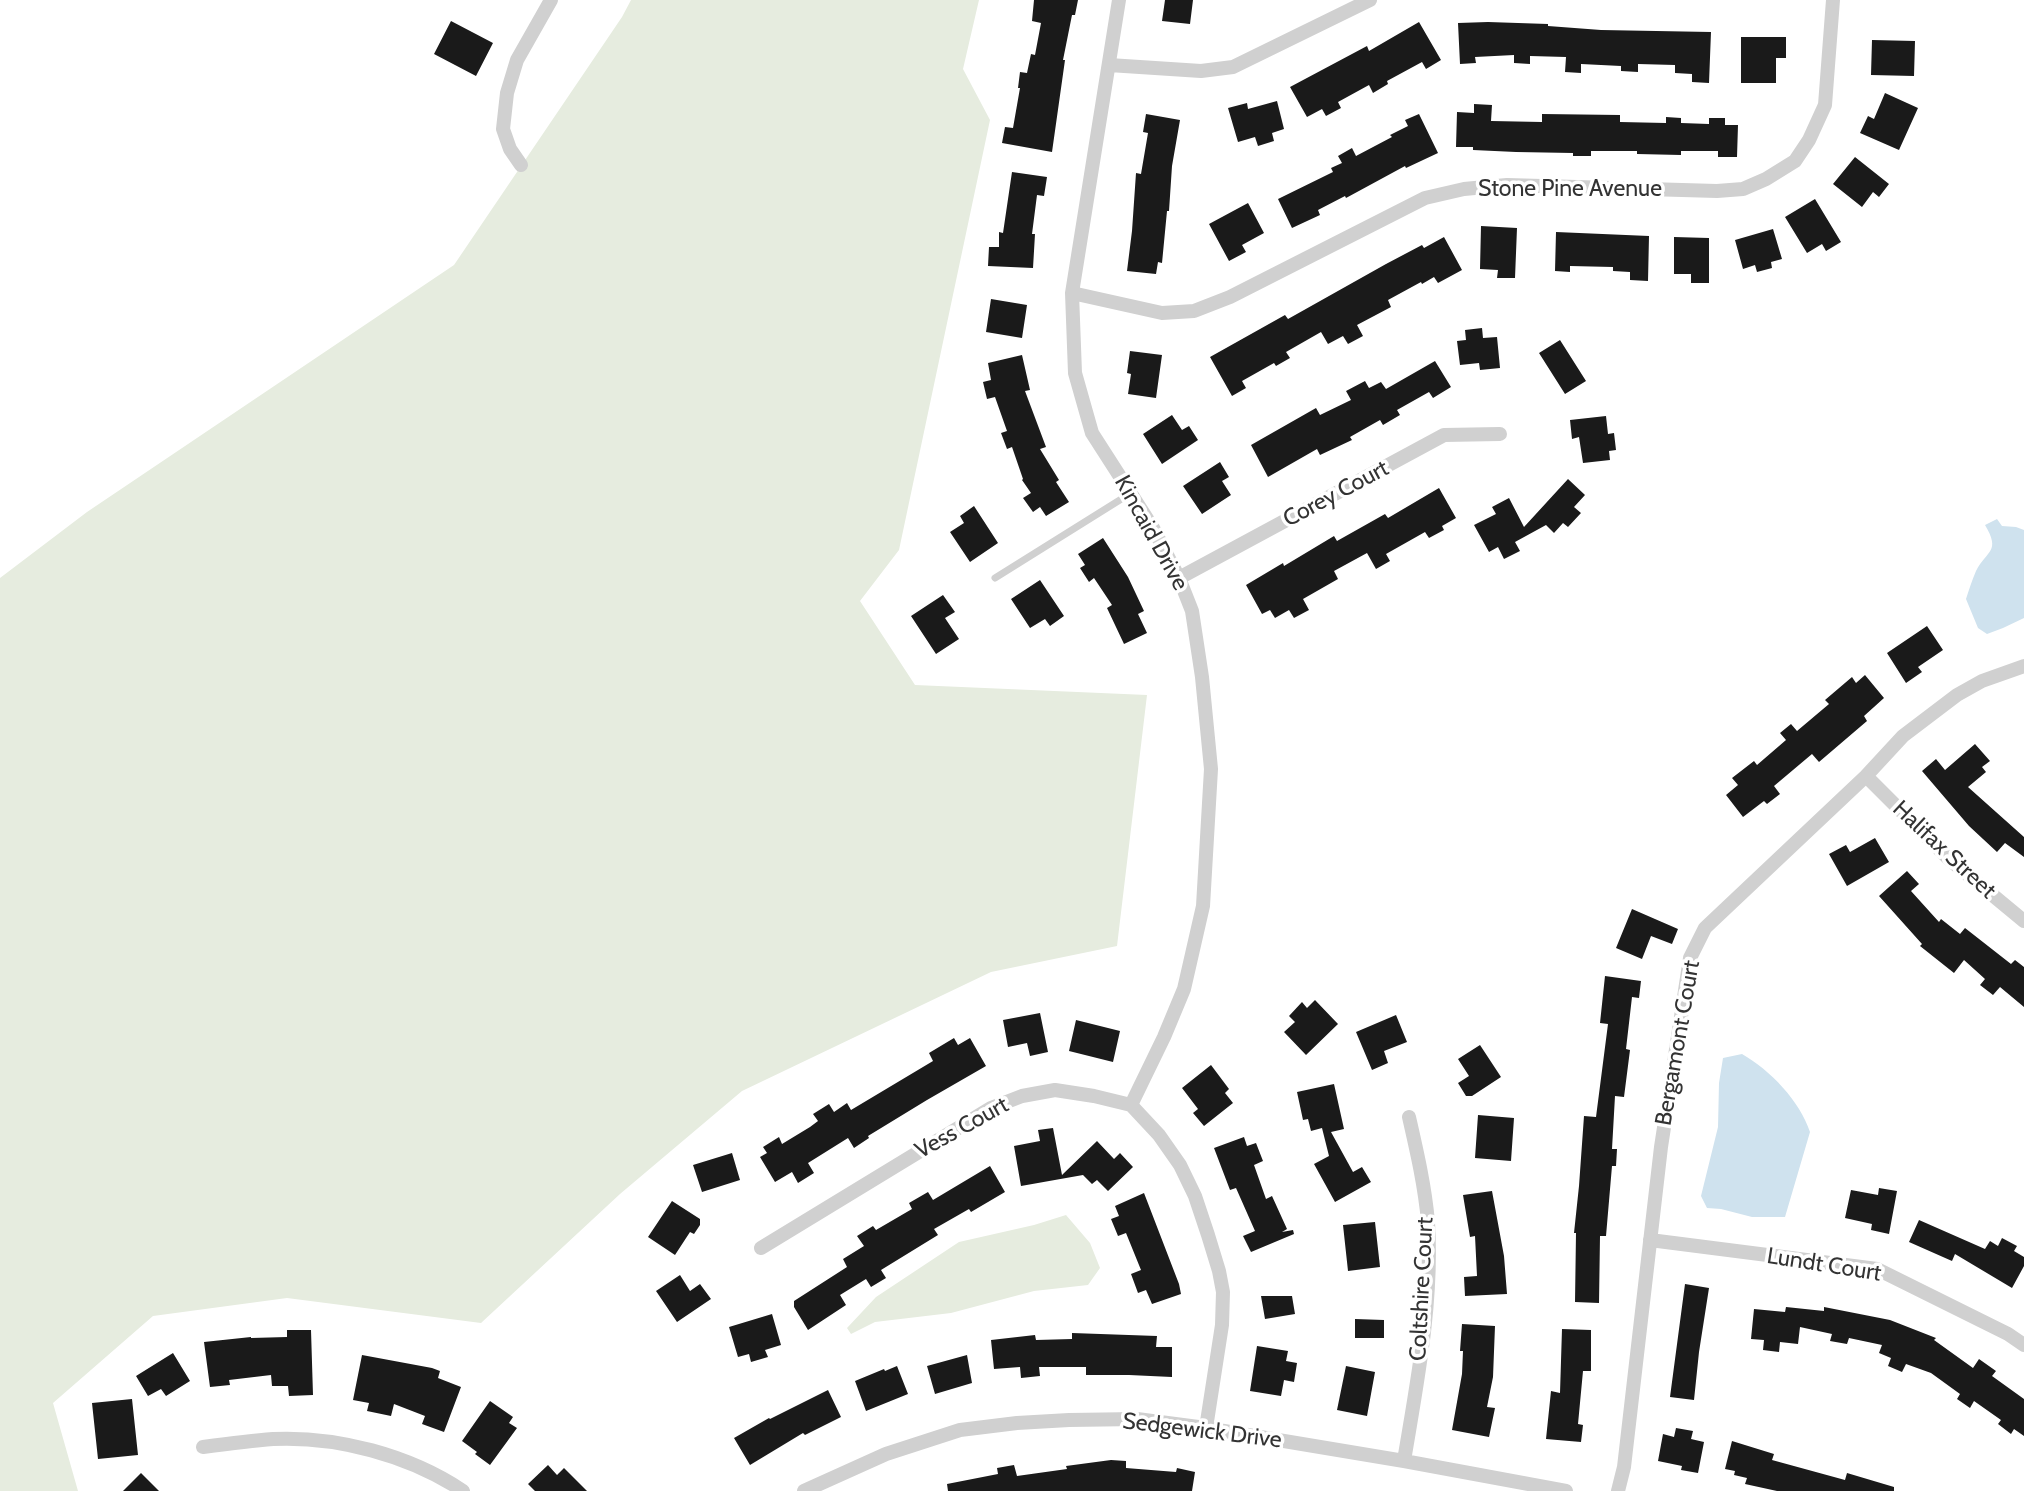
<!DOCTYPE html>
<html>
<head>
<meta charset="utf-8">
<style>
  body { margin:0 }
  canvas { display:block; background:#fff }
</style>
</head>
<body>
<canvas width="2024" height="1491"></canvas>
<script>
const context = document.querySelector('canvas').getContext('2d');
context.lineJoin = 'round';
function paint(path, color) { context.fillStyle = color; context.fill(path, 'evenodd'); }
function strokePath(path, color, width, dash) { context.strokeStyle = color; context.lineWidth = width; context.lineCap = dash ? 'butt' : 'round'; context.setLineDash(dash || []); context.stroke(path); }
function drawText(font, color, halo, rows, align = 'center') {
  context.font = font + ' Cabin,sans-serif'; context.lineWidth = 7; context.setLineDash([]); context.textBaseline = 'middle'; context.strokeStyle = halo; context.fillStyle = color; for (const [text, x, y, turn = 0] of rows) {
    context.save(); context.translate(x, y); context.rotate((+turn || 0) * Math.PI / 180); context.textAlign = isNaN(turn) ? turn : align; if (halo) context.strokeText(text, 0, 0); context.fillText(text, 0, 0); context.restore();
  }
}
paint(new Path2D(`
  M631,0H979L963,69L990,120L899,550L860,601L915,685L1147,695L1117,946L991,972L742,1091L620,1194L481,1323L287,1298L153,1316L53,1403L78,1491H0V578L87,512L454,265L622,17Z
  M1066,1215L1090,1243L1100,1268L1088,1285L1034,1291L951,1313L875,1322L851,1334L847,1328L876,1297L959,1242L1034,1225Z`), '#e6ecdf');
paint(new Path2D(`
  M1997,519L2002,526L2016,527L2024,530V618L2003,628L1987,634L1978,628L1966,599C1969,590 1972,580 1976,571C1987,550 2001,552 1985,525Z
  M1742,1054C1770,1070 1800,1101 1810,1132L1785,1217H1752L1721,1209L1707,1208L1701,1196L1718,1127L1719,1083L1723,1058Z`), '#cfe2ee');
paint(new Path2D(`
  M1034,0H1078L1075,15H1072L1063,60H1065L1052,152L1002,143L1005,127L1013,128L1020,88H1018L1020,72L1027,73L1031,54L1035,55L1041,23L1032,21Z
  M1165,0H1193L1190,24L1162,21Z
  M451,21L493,43L476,76L434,54Z
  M1419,22L1441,60L1426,69L1422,62L1387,81L1388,84L1373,93L1369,85L1338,102L1341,108L1326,116L1322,109L1307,117L1290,87L1367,46L1369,51Z
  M1488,22L1548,24V26L1601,30L1711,32L1709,83L1692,82V74L1675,73V65L1638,64V72L1621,71V66L1581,64V73L1565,72L1566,57L1530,56V64L1514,63V55L1475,57L1476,63L1460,64L1458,23Z
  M1741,37H1786V58H1776V83H1741Z
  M1872,40L1915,41L1914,76L1871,75Z
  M1885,93L1918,108L1899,150L1860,133L1868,116L1874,119Z
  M1277,101L1284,129L1272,133L1274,141L1258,146L1255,137L1238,142L1228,108L1247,103L1248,109Z
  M1474,104L1492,105L1491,121L1542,122V114L1620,115V122L1666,123V117L1681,118V123L1709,124V118H1725V125H1738L1737,157H1718V151H1681V155L1637,154V151H1591V156H1573V153L1516,152L1473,150V147H1456L1457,112L1474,113Z
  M1146,114L1180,120L1172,166L1169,211H1167L1162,263L1158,262L1156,274L1127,271L1132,231L1136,173L1141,174L1148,133L1143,132Z
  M1419,114L1438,153L1406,168L1405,166L1346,198L1345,196L1318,210L1320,215L1292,228L1278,199L1333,172L1331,168L1342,163L1338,156L1352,148L1356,156L1392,137L1390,135L1408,126L1405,120Z
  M1855,157L1889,184L1879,197L1873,192L1862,207L1833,184Z
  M1012,172L1047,177L1044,196L1037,195L1032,234H1035L1033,268L988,266L989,247H999V232L1003,233Z
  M1815,199L1841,242L1826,251L1822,244L1807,253L1785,217Z
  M1248,203L1264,233L1242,245L1246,252L1229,261L1209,224Z
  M1481,226L1517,228L1515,278H1497L1498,270L1480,269Z
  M1773,229L1782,259L1771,262L1772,268L1757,272L1755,265L1743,269L1735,240Z
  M1556,232L1649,236L1648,281L1630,280V272L1613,271V267L1570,266V272L1555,271Z
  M1444,237L1462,270L1438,283L1434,277L1422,284L1421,282L1388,300L1391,307L1357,325L1363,336L1348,344L1343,336L1328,344L1321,332L1286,352L1290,358L1276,366L1274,363L1242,381L1246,388L1232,396L1210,357L1285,315L1288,319L1386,264L1422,245L1424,248Z
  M1674,237L1709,238V283H1691V274H1674Z
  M991,299L1027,305L1022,338L986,332Z
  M1482,328L1483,338L1497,337L1500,368L1480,370L1479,363L1460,365L1457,341L1466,340L1465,330Z
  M1560,340L1586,381L1565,394L1539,353Z
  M1130,351L1162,355L1156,398L1128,394L1131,374L1127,373Z
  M1022,355L1030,390L1025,391L1046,447L1040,449L1059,480L1056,482L1069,502L1046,516L1040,507L1033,512L1023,498L1031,493L1022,480L1023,479L1012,447L1007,449L1001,433L1007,431L995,397L987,399L983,382L991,380L988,363Z
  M1435,361L1451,387L1433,398L1429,392L1397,410L1400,415L1383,425L1380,420L1350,437L1352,440L1320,455L1317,449L1268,477L1251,445L1316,408L1320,415L1351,400L1346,391L1365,381L1369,388L1381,382L1386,389Z
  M1172,415L1182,430L1189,426L1198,440L1162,464L1143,434Z
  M1606,416L1608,434L1614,433L1616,450L1609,451L1610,460L1583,463L1579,437L1572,439L1570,420Z
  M1220,462L1229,477L1222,481L1231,495L1202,514L1183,486Z
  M1568,479L1585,495L1574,507L1581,513L1568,527L1563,523L1554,533L1546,525L1515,542L1520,551L1504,559L1498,547L1489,552L1474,525L1496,514L1492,507L1509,498L1524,527Z
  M1439,488L1456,518L1442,526L1444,530L1429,538L1425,532L1386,554L1390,561L1376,569L1367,553L1334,571L1338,579L1303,599L1309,610L1294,618L1289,610L1275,618L1270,610L1262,614L1246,585L1283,563L1284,566L1334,536L1337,541L1385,514L1388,518Z
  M974,506L998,543L970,562L950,532L964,523L960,516Z
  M1103,538L1128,577L1144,611L1138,614L1147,633L1124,644L1107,608L1112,605L1094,578L1089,582L1080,568L1085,565L1078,554Z
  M1040,580L1064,616L1050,626L1045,619L1030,628L1011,599Z
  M943,595L955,612L945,618L959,639L936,654L911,616Z
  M1927,626L1943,650L1918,667L1922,672L1906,683L1887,653Z
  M1865,675L1884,698L1864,716L1867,721L1819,762L1812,754L1774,786L1780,794L1767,804L1764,801L1743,817L1726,795L1738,785L1732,778L1754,761L1757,765L1786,740L1780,733L1791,724L1797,731L1829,704L1825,700L1852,677L1856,683Z
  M1975,744L1990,761L1982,767L1986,772L1968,787L2024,837V857L2005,843L1997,852L1969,826L1922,771L1936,759L1945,770Z
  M1875,838L1889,862L1847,886L1829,854L1846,845L1850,852Z
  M1907,871L1919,884L1911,891L1939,922L1941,919L1960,934L1965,928L2011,964L2015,960L2024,967V1007L2000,987L1993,995L1980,985L1985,979L1964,960L1954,973L1920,946L1922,944L1879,896Z
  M1632,909L1678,929L1672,944L1651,936L1642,959L1616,948Z
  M1605,976L1641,981L1639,998L1632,997L1626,1049L1630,1050L1624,1097L1615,1096L1612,1149H1617L1616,1166H1612L1606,1236H1600L1599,1303L1575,1302L1576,1233H1574L1579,1186L1584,1116L1596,1117L1608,1024L1600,1023Z
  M1315,1000L1338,1024L1306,1055L1284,1032L1295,1022L1289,1016L1302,1002L1307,1008Z
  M1040,1013L1048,1052L1030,1056L1027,1043L1008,1047L1003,1020Z
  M1396,1015L1407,1042L1384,1051L1388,1063L1372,1070L1356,1032Z
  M1076,1020L1120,1031L1113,1062L1069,1051Z
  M954,1038L958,1045L970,1038L986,1066L927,1100L868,1136L869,1138L854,1148L848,1138L808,1163L814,1173L798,1183L792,1172L775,1182L760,1157L767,1153L763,1147L779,1137L782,1144L810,1127L818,1121L813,1114L829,1104L834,1112L847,1103L851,1110L933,1061L929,1053Z
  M1480,1045L1501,1077L1472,1096H1466L1458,1083L1469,1076L1458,1059Z
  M1211,1065L1229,1089L1225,1093L1233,1103L1204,1126L1193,1113L1198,1109L1182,1088Z
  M1334,1084L1344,1129L1331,1132L1353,1172L1362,1167L1371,1182L1335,1202L1314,1164L1329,1156L1322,1128L1311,1131L1308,1119L1303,1120L1297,1092Z
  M1478,1115L1514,1118L1511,1161L1475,1158Z
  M1053,1128L1062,1175L1097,1141L1114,1159L1120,1153L1133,1167L1108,1191L1097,1180L1092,1184L1083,1175L1021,1186L1014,1146L1040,1141L1038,1130Z
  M1244,1137L1247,1146L1256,1143L1263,1161L1254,1165L1266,1199L1272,1196L1287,1229L1282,1232L1293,1230L1294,1234L1251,1252L1243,1236L1255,1231L1236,1188L1230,1190L1214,1148Z
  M732,1153L740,1180L702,1192L693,1165Z
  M990,1166L1005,1192L971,1212L969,1209L934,1229L938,1235L881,1270L886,1278L871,1287L866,1279L840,1295L846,1305L808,1330L794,1307V1301L847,1267L843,1259L864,1246L857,1236L873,1226L876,1230L912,1209L909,1203L928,1192L933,1200Z
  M1879,1188L1897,1191L1889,1234L1871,1230L1872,1224L1845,1218L1851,1190L1878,1195Z
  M1492,1191L1504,1256L1507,1294L1465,1296L1464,1277L1477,1276L1475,1236L1470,1237L1463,1195Z
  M1144,1193L1179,1284L1181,1294L1152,1304L1146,1290L1138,1293L1131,1274L1141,1270L1126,1233L1118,1236L1111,1219L1119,1216L1115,1206Z
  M672,1201L700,1219V1225L694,1234L690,1232L675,1255L648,1237Z
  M1919,1220L1985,1249L1990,1241L1998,1246L2002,1238L2017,1246L2014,1251L2024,1257V1266L2012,1288L1955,1254L1952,1261L1909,1242Z
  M1375,1222L1380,1267L1348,1271L1343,1225Z
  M680,1275L690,1291L700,1284L711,1299L677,1322L656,1291Z
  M1685,1284L1709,1288L1699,1352L1694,1400L1670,1397Z
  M1261,1296H1292L1295,1314L1265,1319Z
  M1786,1307L1824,1311V1307L1890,1320L1936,1338L1934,1340L1973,1368L1979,1359L1996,1371L1992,1376L2024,1399V1436L2014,1429L2011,1434L1998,1424L2001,1420L1974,1401L1970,1408L1957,1399L1960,1394L1931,1373L1906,1364L1902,1372L1888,1366L1891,1358L1879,1353L1882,1345L1849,1338L1847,1344L1830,1341L1832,1334L1800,1327L1798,1344L1780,1342L1779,1352L1763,1350L1764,1340L1751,1339L1754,1309L1785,1312Z
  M772,1314L781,1345L765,1350L768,1357L751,1362L749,1354L738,1357L729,1327Z
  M1355,1319L1384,1320V1338H1355Z
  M1462,1324L1495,1326L1493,1377L1487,1407L1495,1408L1489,1437L1452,1430L1462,1374L1463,1351H1460Z
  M1562,1329L1591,1330V1371H1583L1578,1424L1583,1425L1581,1442L1546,1439L1551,1391L1560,1393Z
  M287,1330H311L313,1395L289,1396L288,1386H272L271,1375L229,1380L230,1385L210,1387L204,1342L251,1337V1338L287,1337Z
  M1072,1333L1157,1336L1156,1347H1172V1377L1129,1375H1086V1367H1039L1040,1376L1021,1378L1020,1367L994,1369L991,1340L1035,1335L1036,1340L1072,1339Z
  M1257,1346L1288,1351L1286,1361L1297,1363L1294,1382L1284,1380L1281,1396L1250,1391Z
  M173,1353L190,1381L166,1396L161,1389L148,1396L136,1376Z
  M362,1355L432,1368L440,1371L438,1378L461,1387L444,1432L422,1424L425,1416L394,1404L391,1416L367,1411L369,1403L353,1400Z
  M967,1355L972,1383L935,1394L927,1366Z
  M897,1366L908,1394L866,1411L855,1381L884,1369L885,1371Z
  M1346,1366L1375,1372L1367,1416L1337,1410Z
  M828,1390L841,1417L805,1435L803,1433L750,1465L734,1438L769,1418L770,1419Z
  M132,1399L138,1455L98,1459L92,1403Z
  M490,1401L513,1417L509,1423L517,1428L490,1465L475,1454L477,1452L462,1441Z
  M1676,1428L1693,1431L1691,1439L1704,1442L1698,1473L1681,1470L1682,1466L1658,1461L1663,1434L1674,1437Z
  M1732,1441L1774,1454L1772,1460L1845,1480L1847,1473L1894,1487V1491H1777L1745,1484L1747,1478L1734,1475L1735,1471L1725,1469Z
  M1111,1460L1126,1461V1468L1176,1472L1177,1468L1195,1472L1192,1491H948L947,1484L998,1474L997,1468L1014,1465L1017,1476L1067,1469L1066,1466Z
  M548,1465L557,1475L564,1468L587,1491H535L528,1484Z
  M141,1473L159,1491H123Z`), '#1a1a1a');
strokePath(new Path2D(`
  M995,578L1131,493`), '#d0d0d0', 7);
strokePath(new Path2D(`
  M1119,0L1072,293L1075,373L1092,433L1153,528L1179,578L1192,611L1202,677L1211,769L1203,906L1184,989L1164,1037L1131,1105
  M1109,65L1201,71L1233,67L1370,0
  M521,165L510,149L503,129L507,93L517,60L551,0
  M1072,293L1162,313L1194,311L1230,297L1425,198L1464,189L1507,185L1717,191L1743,189L1766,179L1795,161L1809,140L1825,105L1833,0
  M1179,578L1444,435L1500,434
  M1866,776L1949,859L2024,921
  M1650,1240L1877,1269L2008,1334L2024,1345
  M761,1248L991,1108L1022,1096L1055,1090L1094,1096L1131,1105L1159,1135L1180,1165L1195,1196L1208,1235L1219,1271L1223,1292L1222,1325L1206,1428
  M203,1447C226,1444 249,1441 273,1439C337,1436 409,1455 463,1491
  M1404,1461C1417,1382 1433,1303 1428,1222C1425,1187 1417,1152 1409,1117
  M804,1491L886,1454L960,1430L1017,1423L1069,1420L1137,1419L1206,1428L1404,1461L1566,1491
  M1618,1491L1624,1467L1661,1147L1690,958L1705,928L1866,776L1903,736L1957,695L1982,681L2024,666`), '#d0d0d0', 14);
drawText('23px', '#333', '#fff', [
  ["Stone Pine Avenue",1570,189],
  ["Corey Court",1336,494,-28],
  ["Kincaid Drive",1151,533,61],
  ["Halifax Street",1944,850,43],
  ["Bergamont Court",1678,1043,-80],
  ["Vess Court",962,1128,-29],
  ["Lundt Court",1824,1265,9],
  ["Coltshire Court",1422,1289,-87],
  ["Sedgewick Drive",1202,1431,7]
]);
</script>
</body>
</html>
